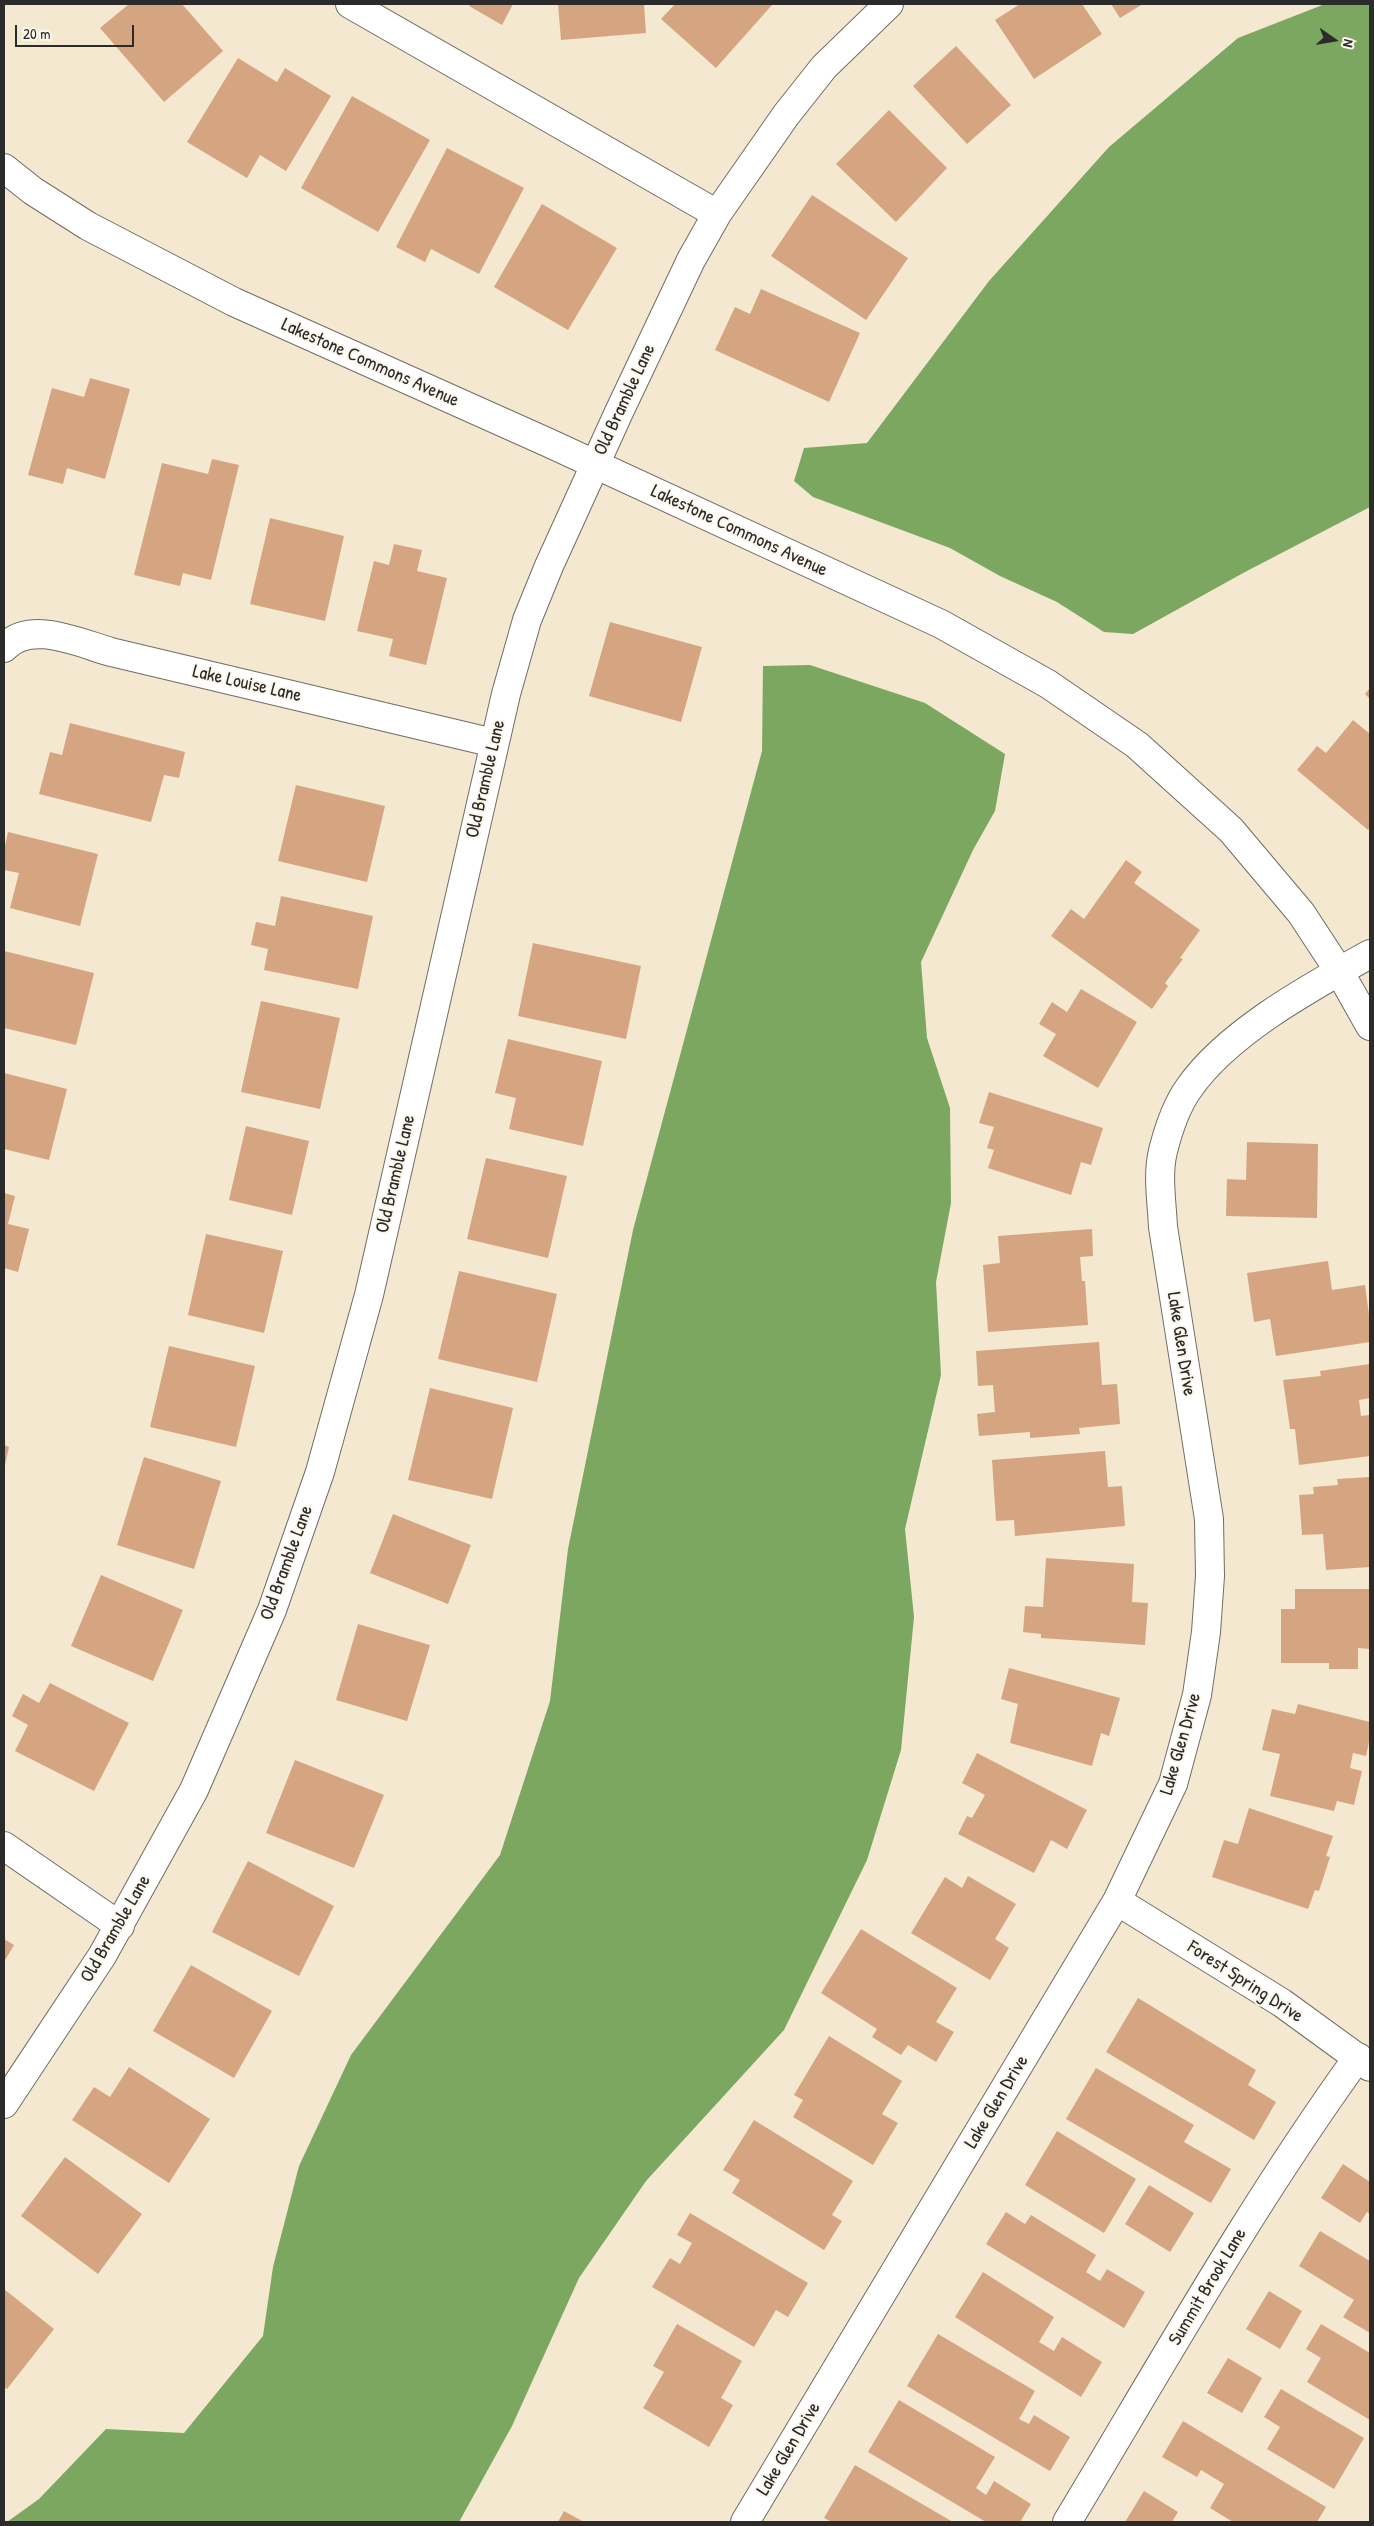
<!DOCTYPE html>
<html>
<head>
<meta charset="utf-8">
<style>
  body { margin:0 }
  #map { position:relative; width:1374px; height:2526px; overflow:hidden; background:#f4e8d0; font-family:"Patrick Hand",sans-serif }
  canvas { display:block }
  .frame { position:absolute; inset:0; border:5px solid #2b2b2b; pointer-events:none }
  .north { position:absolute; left:1309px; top:15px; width:50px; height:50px; -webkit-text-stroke:4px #fbf7ec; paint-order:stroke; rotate:103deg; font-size:14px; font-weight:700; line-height:20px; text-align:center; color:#2b2b2b }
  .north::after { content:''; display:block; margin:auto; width:18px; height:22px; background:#2b2b2b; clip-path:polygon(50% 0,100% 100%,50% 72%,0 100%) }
  .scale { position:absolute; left:15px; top:25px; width:119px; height:22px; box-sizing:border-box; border:2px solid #2b2b2b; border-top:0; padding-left:6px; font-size:15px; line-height:18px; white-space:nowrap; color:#2b2b2b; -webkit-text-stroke:4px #fbf7ec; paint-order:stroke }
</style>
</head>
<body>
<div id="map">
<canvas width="1374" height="2526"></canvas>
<div class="frame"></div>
<div class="north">N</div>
<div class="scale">20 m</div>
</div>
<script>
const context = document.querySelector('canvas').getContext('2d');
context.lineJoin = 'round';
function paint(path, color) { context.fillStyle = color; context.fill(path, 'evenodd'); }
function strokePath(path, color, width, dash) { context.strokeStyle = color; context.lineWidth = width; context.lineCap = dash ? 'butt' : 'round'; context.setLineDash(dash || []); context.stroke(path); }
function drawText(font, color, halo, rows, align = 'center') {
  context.font = font + ' "Patrick Hand",sans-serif'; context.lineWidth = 4; context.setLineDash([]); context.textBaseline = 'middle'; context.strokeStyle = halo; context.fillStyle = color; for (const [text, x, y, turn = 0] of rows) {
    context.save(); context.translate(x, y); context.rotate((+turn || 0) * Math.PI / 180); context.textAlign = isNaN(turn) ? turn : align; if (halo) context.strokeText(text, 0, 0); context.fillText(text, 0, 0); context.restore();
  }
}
paint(new Path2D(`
  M1325,4H1370V507L1245,572L1133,634L1104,632L1057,602L1000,576L950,548L813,497L794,481L804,448L867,443L989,281L1109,147L1238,38Z
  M810,665L925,703L1005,754L995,811L973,850L921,962L927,1038L950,1108L951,1203L936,1282L941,1375L905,1529L914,1617L901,1750L867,1860L784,2030L646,2181L579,2278L512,2426L459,2522H7L39,2499L106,2429L184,2433L263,2336L273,2267L299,2166L351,2055L500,1855L550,1701L568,1549L633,1230L762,751L763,666Z`), '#7ba760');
paint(new Path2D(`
  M129,4H182L223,51L164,102L100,28Z
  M471,4H513L502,25L469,6Z
  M558,4H644L646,33L561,40Z
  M675,4H770L772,5L716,68L661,19Z
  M1020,4H1082L1102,34L1034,79L995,20Z
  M1111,4H1143L1120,18Z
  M956,46L1011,105L967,144L913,86Z
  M238,58L277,82L285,68L331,96L286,171L260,155L247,178L187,142Z
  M352,96L430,140L378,232L301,188Z
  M889,110L947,168L896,222L836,164Z
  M447,148L524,188L479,274L431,249L425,262L396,247Z
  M812,195L908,258L866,320L771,256Z
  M542,204L617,248L568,330L494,287Z
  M761,289L860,333L829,402L715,350L735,307L750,314Z
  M90,378L130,389L105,479L67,468L63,484L28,475L52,388L84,397Z
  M212,459L239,465L211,580L183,573L180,586L134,575L162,463L208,474Z
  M270,518L344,536L325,621L250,604Z
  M394,544L422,550L417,571L447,578L426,665L389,656L393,639L357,631L374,561L389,565Z
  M610,622L702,647L681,722L589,696Z
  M1370,688V699L1365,694Z
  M1353,720L1370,734V827L1368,830L1297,770L1317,746L1326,753Z
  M70,723L185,752L179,778L164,775L151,822L39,794L50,752L62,755Z
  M296,785L385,806L367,882L278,861Z
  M8,832L98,854L80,926L10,908L19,873L4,870V850Z
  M1126,860L1142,872L1134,883L1200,930L1180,958L1183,959L1165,983L1168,986L1152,1009L1051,936L1071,909L1084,919Z
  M281,896L373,916L358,989L264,970L268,949L251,945L256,922L275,926Z
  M533,943L641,966L626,1039L518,1016Z
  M4,951L94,973L76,1045L4,1028Z
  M1081,989L1137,1022L1098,1088L1043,1056L1056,1034L1039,1024L1052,1002L1067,1012Z
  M261,1001L340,1018L320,1109L241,1092Z
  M508,1039L602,1061L583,1146L509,1129L516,1098L495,1093Z
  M4,1073L67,1089L49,1160L4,1149Z
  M989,1092L1103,1128L1091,1165L1081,1162L1071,1195L988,1168L994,1150L987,1148L994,1127L979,1123Z
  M246,1126L309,1141L292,1215L229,1200Z
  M1247,1142L1318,1144L1317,1218L1226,1216L1227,1179L1246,1180Z
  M486,1158L567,1176L548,1258L467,1239Z
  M4,1193L15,1196L8,1224L29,1229L18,1272L4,1268Z
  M1092,1229L1093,1256L1080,1257L1082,1281H1085L1088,1325L988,1332L983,1265L1000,1263L998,1236Z
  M206,1234L283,1251L264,1333L188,1315Z
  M1328,1261L1332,1290L1365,1285L1370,1322V1342L1276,1356L1270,1319L1254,1322L1247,1273Z
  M459,1271L557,1294L537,1382L438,1359Z
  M1099,1342L1102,1385L1117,1384L1120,1424L1079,1428L1080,1434L1030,1438V1432L979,1436L977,1414L995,1412L993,1385L978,1386L976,1351Z
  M169,1346L255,1366L236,1447L150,1427Z
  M1370,1364V1398L1359,1400L1361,1416L1370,1415V1456L1299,1465L1295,1429H1290L1283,1380L1321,1376L1320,1371Z
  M430,1388L513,1408L492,1499L408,1480Z
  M4,1445L9,1447L5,1465H4Z
  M1105,1451L1108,1487L1122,1486L1125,1526L1015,1536L1014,1520L996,1521L992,1460Z
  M144,1457L221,1481L194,1569L117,1545Z
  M1370,1477V1567L1326,1570L1323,1534L1302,1535L1299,1495L1314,1494L1313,1487L1338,1485L1337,1479Z
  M393,1514L471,1545L448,1604L370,1573Z
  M1046,1558L1134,1564L1132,1602L1148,1603L1145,1645L1041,1638V1634L1023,1632L1025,1606L1043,1607Z
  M101,1575L183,1610L153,1681L71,1646Z
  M1295,1589H1370V1649L1358,1648V1669H1329V1663H1281V1609H1295Z
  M358,1624L430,1645L407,1721L336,1700Z
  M1009,1668L1120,1698L1109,1736L1101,1733L1092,1766L1010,1743L1018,1704L1001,1699Z
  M50,1683L129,1723L94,1791L15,1751L28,1725L12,1716L23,1694L39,1703Z
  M1298,1704L1370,1722V1737L1366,1756L1353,1753L1350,1768L1362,1771L1354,1805L1337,1801L1334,1811L1270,1796L1280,1754L1262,1750L1272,1709L1295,1714Z
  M977,1753L1087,1810L1067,1849L1051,1840L1034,1873L958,1834L967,1816L972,1818L985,1795L962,1783Z
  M295,1760L384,1795L354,1868L266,1833Z
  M1249,1808L1333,1836L1326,1856L1330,1857L1319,1891L1315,1890L1308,1909L1212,1877L1224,1840L1238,1844Z
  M248,1861L334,1906L299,1976L212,1932Z
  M968,1876L1016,1904L995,1939L1009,1948L990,1980L911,1933L945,1877L962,1888Z
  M861,1929L957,1988L936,2022L954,2032L936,2062L908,2045L901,2055L872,2037L877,2029L821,1993Z
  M4,1939L14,1945L4,1962Z
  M191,1965L272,2011L234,2078L153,2031Z
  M1138,1998L1256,2070L1248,2085L1276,2102L1254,2140L1106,2052Z
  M829,2036L902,2081L882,2114L898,2123L873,2165L793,2117L803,2100L794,2095Z
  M129,2067L210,2119L169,2183L72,2120L94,2087L110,2097Z
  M1096,2068L1194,2125L1184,2142L1231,2169L1211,2203L1066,2119Z
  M754,2120L853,2181L832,2215L842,2221L824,2250L732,2193L740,2180L723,2170Z
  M1057,2131L1136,2179L1104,2233L1025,2185Z
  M65,2157L142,2214L98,2274L21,2216Z
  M1343,2164L1370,2182V2214L1367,2212L1360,2223L1321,2198Z
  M1149,2185L1194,2213L1170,2252L1125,2224Z
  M1006,2212L1025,2224L1031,2215L1096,2255L1086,2272L1100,2281L1107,2269L1145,2292L1124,2328L986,2244Z
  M690,2213L808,2283L788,2317L776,2310L754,2347L652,2287L670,2258L680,2264L692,2243L677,2235Z
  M1320,2231L1370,2261V2333L1343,2317L1354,2300L1299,2266Z
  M983,2272L1054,2317L1039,2342L1054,2351L1062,2337L1102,2362L1081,2397L955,2317Z
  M4,2289L54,2329L7,2389L4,2387Z
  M1269,2291L1302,2311L1280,2349L1246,2329Z
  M677,2324L742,2361L721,2398L733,2405L709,2447L643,2408L664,2372L653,2366Z
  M1321,2324L1370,2353V2420L1307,2382L1321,2358L1306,2349Z
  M938,2334L1035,2391L1019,2419L1029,2424L1034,2415L1070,2437L1050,2471L907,2386Z
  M1228,2358L1262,2378L1242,2413L1207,2393Z
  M1281,2389L1364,2438L1334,2489L1267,2449L1280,2427L1264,2417Z
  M899,2400L995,2457L976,2488L986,2495L994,2481L1031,2504L1020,2522H986L868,2452Z
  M1183,2421L1326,2507L1317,2522H1233L1210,2508L1224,2484L1201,2470L1197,2477L1162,2457Z
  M855,2465L953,2522H832L824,2518Z
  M1144,2491L1178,2512L1172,2522H1125Z
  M564,2511L584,2522H558Z`), '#d5a581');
const minor = new Path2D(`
  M350,4L717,214
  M4,168L33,191L88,226L234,302L549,443L941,624L1048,684L1137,745L1231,830L1301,913L1339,971L1370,1026
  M4,648C30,619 79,643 111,652L494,743
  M4,1846L120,1926
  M1117,1901L1282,2003L1370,2067
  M4,2104L102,1956L194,1790L272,1610L320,1472L369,1295L506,694L527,620L549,566L619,412L691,260L717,214L786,115L824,67L889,4
  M745,2522L1117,1901L1173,1784L1197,1695L1206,1632L1210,1576L1209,1519L1163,1227C1162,1203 1157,1175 1163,1151C1168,1131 1176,1106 1189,1088C1228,1032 1311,987 1370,954
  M1067,2522C1161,2366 1251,2205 1358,2057`);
strokePath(minor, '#716d65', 30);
strokePath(minor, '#fff', 28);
drawText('19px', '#2b2b2b', '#fbf7ec', [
  ["Lakestone Commons Avenue",370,363,24],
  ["Old Bramble Lane",625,400,-65],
  ["Lakestone Commons Avenue",739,531,25],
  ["Lake Louise Lane",247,684,13],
  ["Old Bramble Lane",486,779,-77],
  ["Old Bramble Lane",396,1174,-77],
  ["Lake Glen Drive",1181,1344,81],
  ["Old Bramble Lane",287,1563,-70],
  ["Lake Glen Drive",1181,1744,-74],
  ["Old Bramble Lane",116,1929,-60],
  ["Forest Spring Drive",1245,1982,33],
  ["Lake Glen Drive",997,2102,-59],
  ["Summit Brook Lane",1208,2287,-59],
  ["Lake Glen Drive",789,2449,-59]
]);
</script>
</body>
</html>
